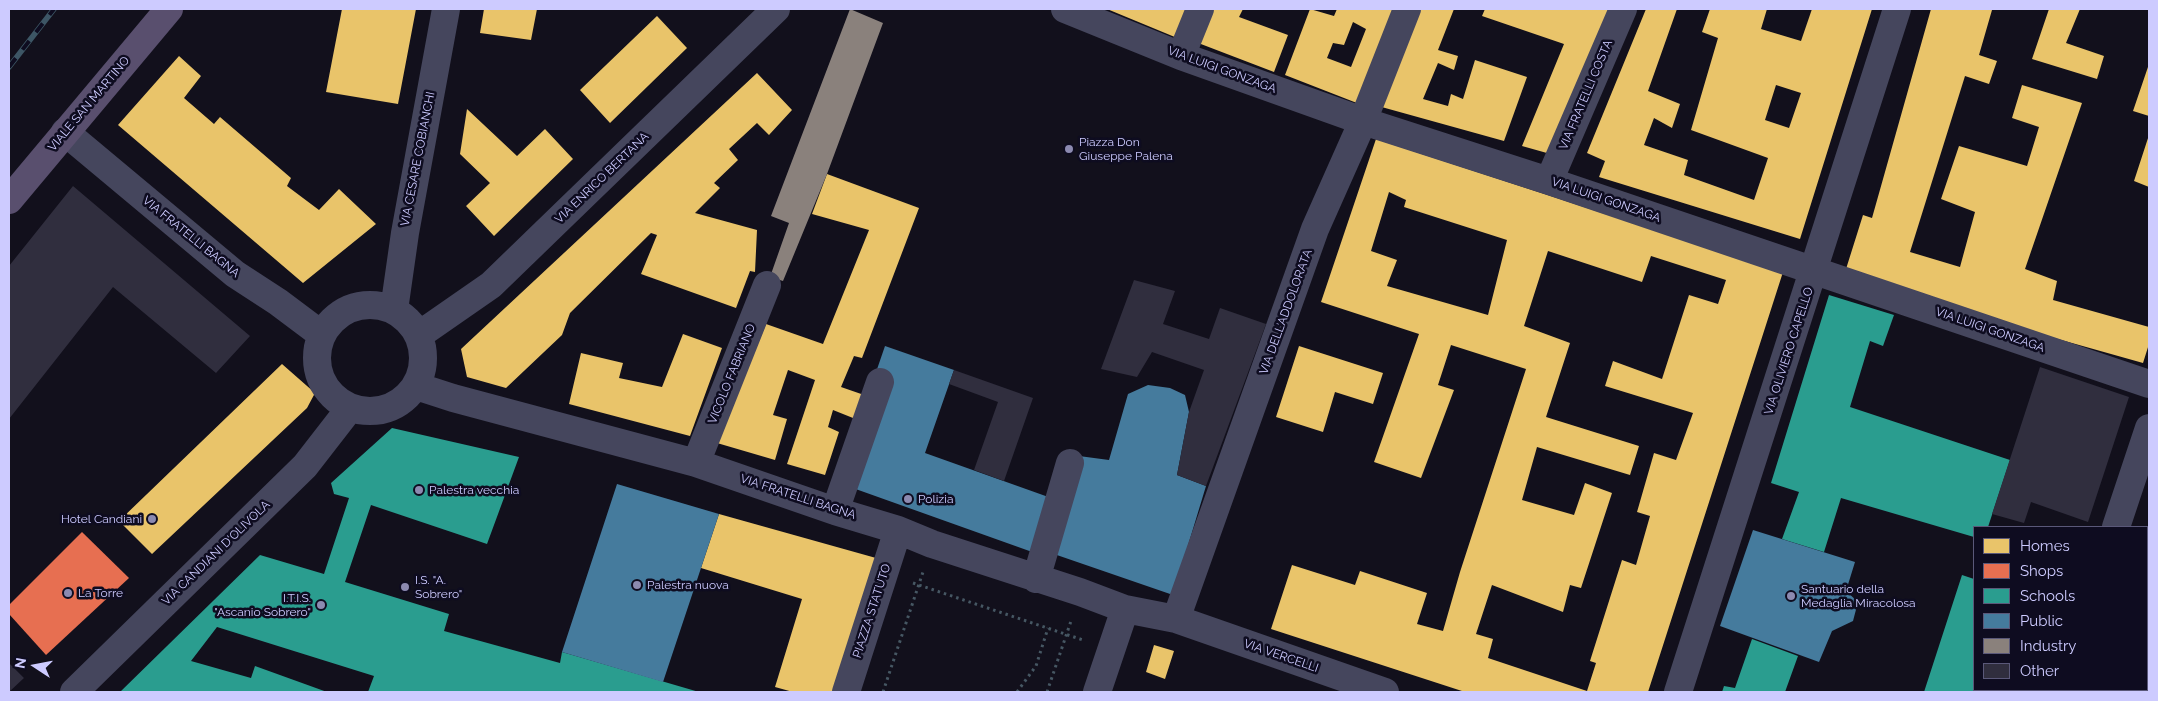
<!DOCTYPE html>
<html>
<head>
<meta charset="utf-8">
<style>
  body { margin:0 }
  #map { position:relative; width:2158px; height:701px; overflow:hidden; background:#12101c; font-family:Raleway,sans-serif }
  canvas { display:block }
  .frame { position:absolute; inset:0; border:10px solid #cdcbff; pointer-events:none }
  .legend { position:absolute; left:1973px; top:526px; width:175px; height:165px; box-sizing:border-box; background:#0e0c20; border:1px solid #5a5879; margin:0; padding:6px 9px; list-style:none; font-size:15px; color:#cdcbff }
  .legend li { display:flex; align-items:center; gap:10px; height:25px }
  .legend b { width:25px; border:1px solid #5a5879 }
  .north { position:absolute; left:10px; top:641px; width:50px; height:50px; -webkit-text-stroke:4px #0e0c20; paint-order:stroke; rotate:281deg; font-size:14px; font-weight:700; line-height:20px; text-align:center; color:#cdcbff }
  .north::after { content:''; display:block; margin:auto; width:18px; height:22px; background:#cdcbff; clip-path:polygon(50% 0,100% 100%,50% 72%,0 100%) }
</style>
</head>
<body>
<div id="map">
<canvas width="2158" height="701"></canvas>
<div class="frame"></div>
<ul class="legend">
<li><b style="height:14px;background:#e9c46a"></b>Homes</li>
<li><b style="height:14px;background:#e76f51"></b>Shops</li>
<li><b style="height:14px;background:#2a9d8f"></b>Schools</li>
<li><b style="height:14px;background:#457b9d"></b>Public</li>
<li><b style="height:14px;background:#8a817c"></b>Industry</li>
<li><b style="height:14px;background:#302e3e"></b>Other</li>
</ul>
<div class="north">N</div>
</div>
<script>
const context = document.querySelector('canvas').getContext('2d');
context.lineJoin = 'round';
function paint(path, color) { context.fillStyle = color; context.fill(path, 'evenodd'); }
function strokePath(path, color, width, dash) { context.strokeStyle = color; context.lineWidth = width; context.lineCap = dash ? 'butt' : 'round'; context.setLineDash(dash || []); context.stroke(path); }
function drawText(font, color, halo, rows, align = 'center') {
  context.font = font + ' Raleway,sans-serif'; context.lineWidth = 5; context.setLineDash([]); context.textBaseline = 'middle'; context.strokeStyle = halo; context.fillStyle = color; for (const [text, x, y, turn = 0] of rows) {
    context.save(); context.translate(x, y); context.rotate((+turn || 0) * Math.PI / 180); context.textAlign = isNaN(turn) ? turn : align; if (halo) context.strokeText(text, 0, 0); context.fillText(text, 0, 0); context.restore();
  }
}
paint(new Path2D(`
  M342,9H416L398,104L326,92Z
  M484,9H537L531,40L480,33Z
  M1107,9H1194L1182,40Z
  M1207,9H1243L1239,17L1288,35L1274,72L1193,41Z
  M1310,9L1334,16L1337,9H1399L1362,105L1285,75ZM1353,22L1366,29L1351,67L1327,58L1333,43L1344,45Z
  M1417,9H1454L1438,50L1458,56L1454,70L1438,63L1423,99L1448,106L1451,94L1463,99L1475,60L1527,77L1504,141L1378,106Z
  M1485,9H1615L1554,155L1522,146L1564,44L1482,16Z
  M1646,9H1677L1648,91L1680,104L1672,128L1654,118L1644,145L1688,160L1684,175L1754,200L1768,158L1691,130L1718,38L1702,32L1710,9H1767L1761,29L1801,41L1812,9H1872L1800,239L1599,177L1605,161L1587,153ZM1776,85L1801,93L1789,128L1765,120Z
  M1931,9L1992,10L1979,55L1997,61L1989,84L1965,76L1910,252L1960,267L1975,212L1941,199L1959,146L2027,166L2039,127L2012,118L2022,85L2082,103L2025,269L2057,281L2053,300L2149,327V344L2143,363L1976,316L1846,269L1863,215L1872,218Z
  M2049,9H2080L2066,43L2104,56L2097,79L2032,59Z
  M657,16L687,48L610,123L580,90Z
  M179,56L201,76L184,98L214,124L220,117L291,178L287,186L319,210L339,189L376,224L303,283L118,125Z
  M2149,64V116L2133,111Z
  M757,73L792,110L769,135L757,123L729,149L738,160L714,183L720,188L695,213L757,230L755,272L750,271L736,308L641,274L657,235L651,233L570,313L562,335L506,388L467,377L461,349Z
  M467,109L517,156L545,129L573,159L494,236L466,206L490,183L460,154Z
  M2149,135V187L2134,181Z
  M1376,139L1783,272L1648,692H1465L1271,629L1292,565L1355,585L1360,571L1427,593L1417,624L1443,631L1460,572L1526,369L1451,345L1438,385L1454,390L1421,478L1374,462L1419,334L1321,302ZM1389,192L1406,200L1404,207L1507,240L1488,315L1387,286L1397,260L1371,251ZM1548,251L1642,282L1651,256L1726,280L1718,304L1689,295L1662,379L1613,361L1605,386L1693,413L1676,460L1654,453L1637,512L1650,516L1636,565L1622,560L1590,661L1596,663L1587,691L1488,658L1493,639L1476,634L1492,585L1563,612L1570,585L1581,588L1612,493L1585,483L1574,515L1522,500L1537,447L1630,475L1639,446L1546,417L1570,343L1524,326Z
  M827,174L919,208L862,358L854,356L841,387L867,396L858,420L833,410L828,427L839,432L825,475L787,464L815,380L788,370L773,415L787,419L775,460L717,443L766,324L823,344L869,230L812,214Z
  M683,334L722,348L690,436L569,404L581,353L623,363L619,378L662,387Z
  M1299,346L1383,373L1373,404L1335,392L1323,432L1276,417Z
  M282,364L315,393L307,408L152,554L119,521Z
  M719,514L876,558L834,692H793L775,687L802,599L701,568Z
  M2149,538V652L2147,658V545Z
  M1154,645L1174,651L1165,679L1146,672Z
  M2147,685L2149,686V692H2096L2097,690H2147Z`), '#e9c46a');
paint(new Path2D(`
  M82,532L129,578L46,655L9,614V605Z`), '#e76f51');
paint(new Path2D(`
  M1829,295L1894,315L1883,346L1870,341L1850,407L2010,460L1988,527H1974V537L1841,498L1824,552L1782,539L1799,492L1771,483Z
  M392,428L519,457L487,544L371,505L345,582L449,614L444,631L560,663L562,652L699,692H368L374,676L217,627L191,661L251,678L255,666L327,692H120L260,555L324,574L349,498L334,494L331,483Z
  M1962,575L1974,579V690H2000V692H1924Z
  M1752,639L1798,656L1785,692H1722L1724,686L1735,688Z`), '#2a9d8f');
paint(new Path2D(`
  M885,346L954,370L925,453L1054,499L1035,553L850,487L874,378Z
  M1148,385L1170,388L1185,395L1189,412L1177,475L1206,486L1173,595L1051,553L1079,456L1109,460L1128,394Z
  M617,484L719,514L663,682L562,652Z
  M1753,530L1855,562L1846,591L1858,602L1853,621L1832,631L1819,662L1720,626Z`), '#457b9d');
paint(new Path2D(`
  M850,9L883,23L827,174L783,281L770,277L789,223L771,216Z`), '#8a817c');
paint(new Path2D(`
  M73,186L250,336L216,373L113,287L9,419V266Z
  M1134,280L1175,291L1163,324L1209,339L1220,308L1266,324L1206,486L1177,475L1189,412L1204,370L1152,352L1137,377L1101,369Z
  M2040,367L2129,397L2088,522L2031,502L2024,523L1992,514Z
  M954,370L1033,398L1004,481L974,470L998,402L949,384Z
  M9,663L24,678L9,692Z`), '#302e3e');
strokePath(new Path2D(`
  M913,583L1083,640
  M883,692L923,572
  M1017,692L1036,666L1048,628
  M1047,692L1071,621`), '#465763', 3, [2.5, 4]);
strokePath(new Path2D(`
  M1065,9L1181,56L1363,121L1549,181L2149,384
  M1181,56L1200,9
  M65,132L235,274L278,302L322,335
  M1549,181L1623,9
  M317 358a53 53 0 1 1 106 0a53 53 0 1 1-106 0Z
  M394,310L405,233L446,9
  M419,335L491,285L776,9
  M416,386L453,398L696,463L835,511L898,530L932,544L1080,592L1125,609L1176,619L1385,692
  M696,463L767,285
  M835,511L880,382
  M2116,527L2149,428
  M1036,579L1070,463
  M1176,619L1315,229L1363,121L1407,9
  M74,692L305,466L350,408
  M846,692L898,530
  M1097,692L1125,609
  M1678,692L1897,9
  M2061,692V690`), '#45465d', 28);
strokePath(new Path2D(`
  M9,200L169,9`), '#594f6e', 28);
const rail = new Path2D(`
  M9,67L54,9`);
strokePath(rail, '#3d5665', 5.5);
strokePath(rail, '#0e0c20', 4, [11]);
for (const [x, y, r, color] of [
  [1069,149,5,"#8c8ab0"],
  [419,490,5,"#8c8ab0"],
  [908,499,5,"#8c8ab0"],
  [152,519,5,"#8c8ab0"],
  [637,585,5,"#8c8ab0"],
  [405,587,5,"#8c8ab0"],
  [68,593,5,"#8c8ab0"],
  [1791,596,5,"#8c8ab0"],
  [321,605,5,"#8c8ab0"]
]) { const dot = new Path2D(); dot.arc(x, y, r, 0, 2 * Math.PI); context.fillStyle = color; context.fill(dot); strokePath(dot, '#0e0c20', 2); }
drawText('12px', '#cdcbff', '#0e0c20', [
  ["VIA LUIGI GONZAGA",1222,70,20],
  ["VIA FRATELLI COSTA",1586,95,-67],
  ["VIALE SAN MARTINO",89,104,-50],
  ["VIA CESARE COBIANCHI",418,159,-79],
  ["VIA ENRICO BERTANA",602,178,-44],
  ["VIA LUIGI GONZAGA",1606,200,19],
  ["VIA FRATELLI BAGNA",191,237,39],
  ["VIA DELL'ADDOLORATA",1286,312,-70],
  ["VIA LUIGI GONZAGA",1990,330,19],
  ["VIA OLIVIERO CAPELLO",1789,351,-72],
  ["VICOLO FABRIANO",732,374,-68],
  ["VIA FRATELLI BAGNA",798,497,18],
  ["VIA CANDIANI D'OLIVOLA",216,553,-44],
  ["PIAZZA STATUTO",872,611,-72],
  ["VIA VERCELLI",1281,656,19]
]);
drawText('12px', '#cdcbff', '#0e0c20', [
  ["Piazza Don",1079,142],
  ["Giuseppe Palena",1079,156],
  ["Palestra vecchia",429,490],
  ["Polizia",918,499],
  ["Hotel Candiani",142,519,"right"],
  ["I.S. \"A.",415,580],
  ["Sobrero\"",415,594],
  ["Palestra nuova",647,585],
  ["Santuario della",1801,589],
  ["Medaglia Miracolosa",1801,603],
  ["La Torre",78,593],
  ["I.T.I.S.",311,598,"right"],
  ["\"Ascanio Sobrero\"",311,612,"right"]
], 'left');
</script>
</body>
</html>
